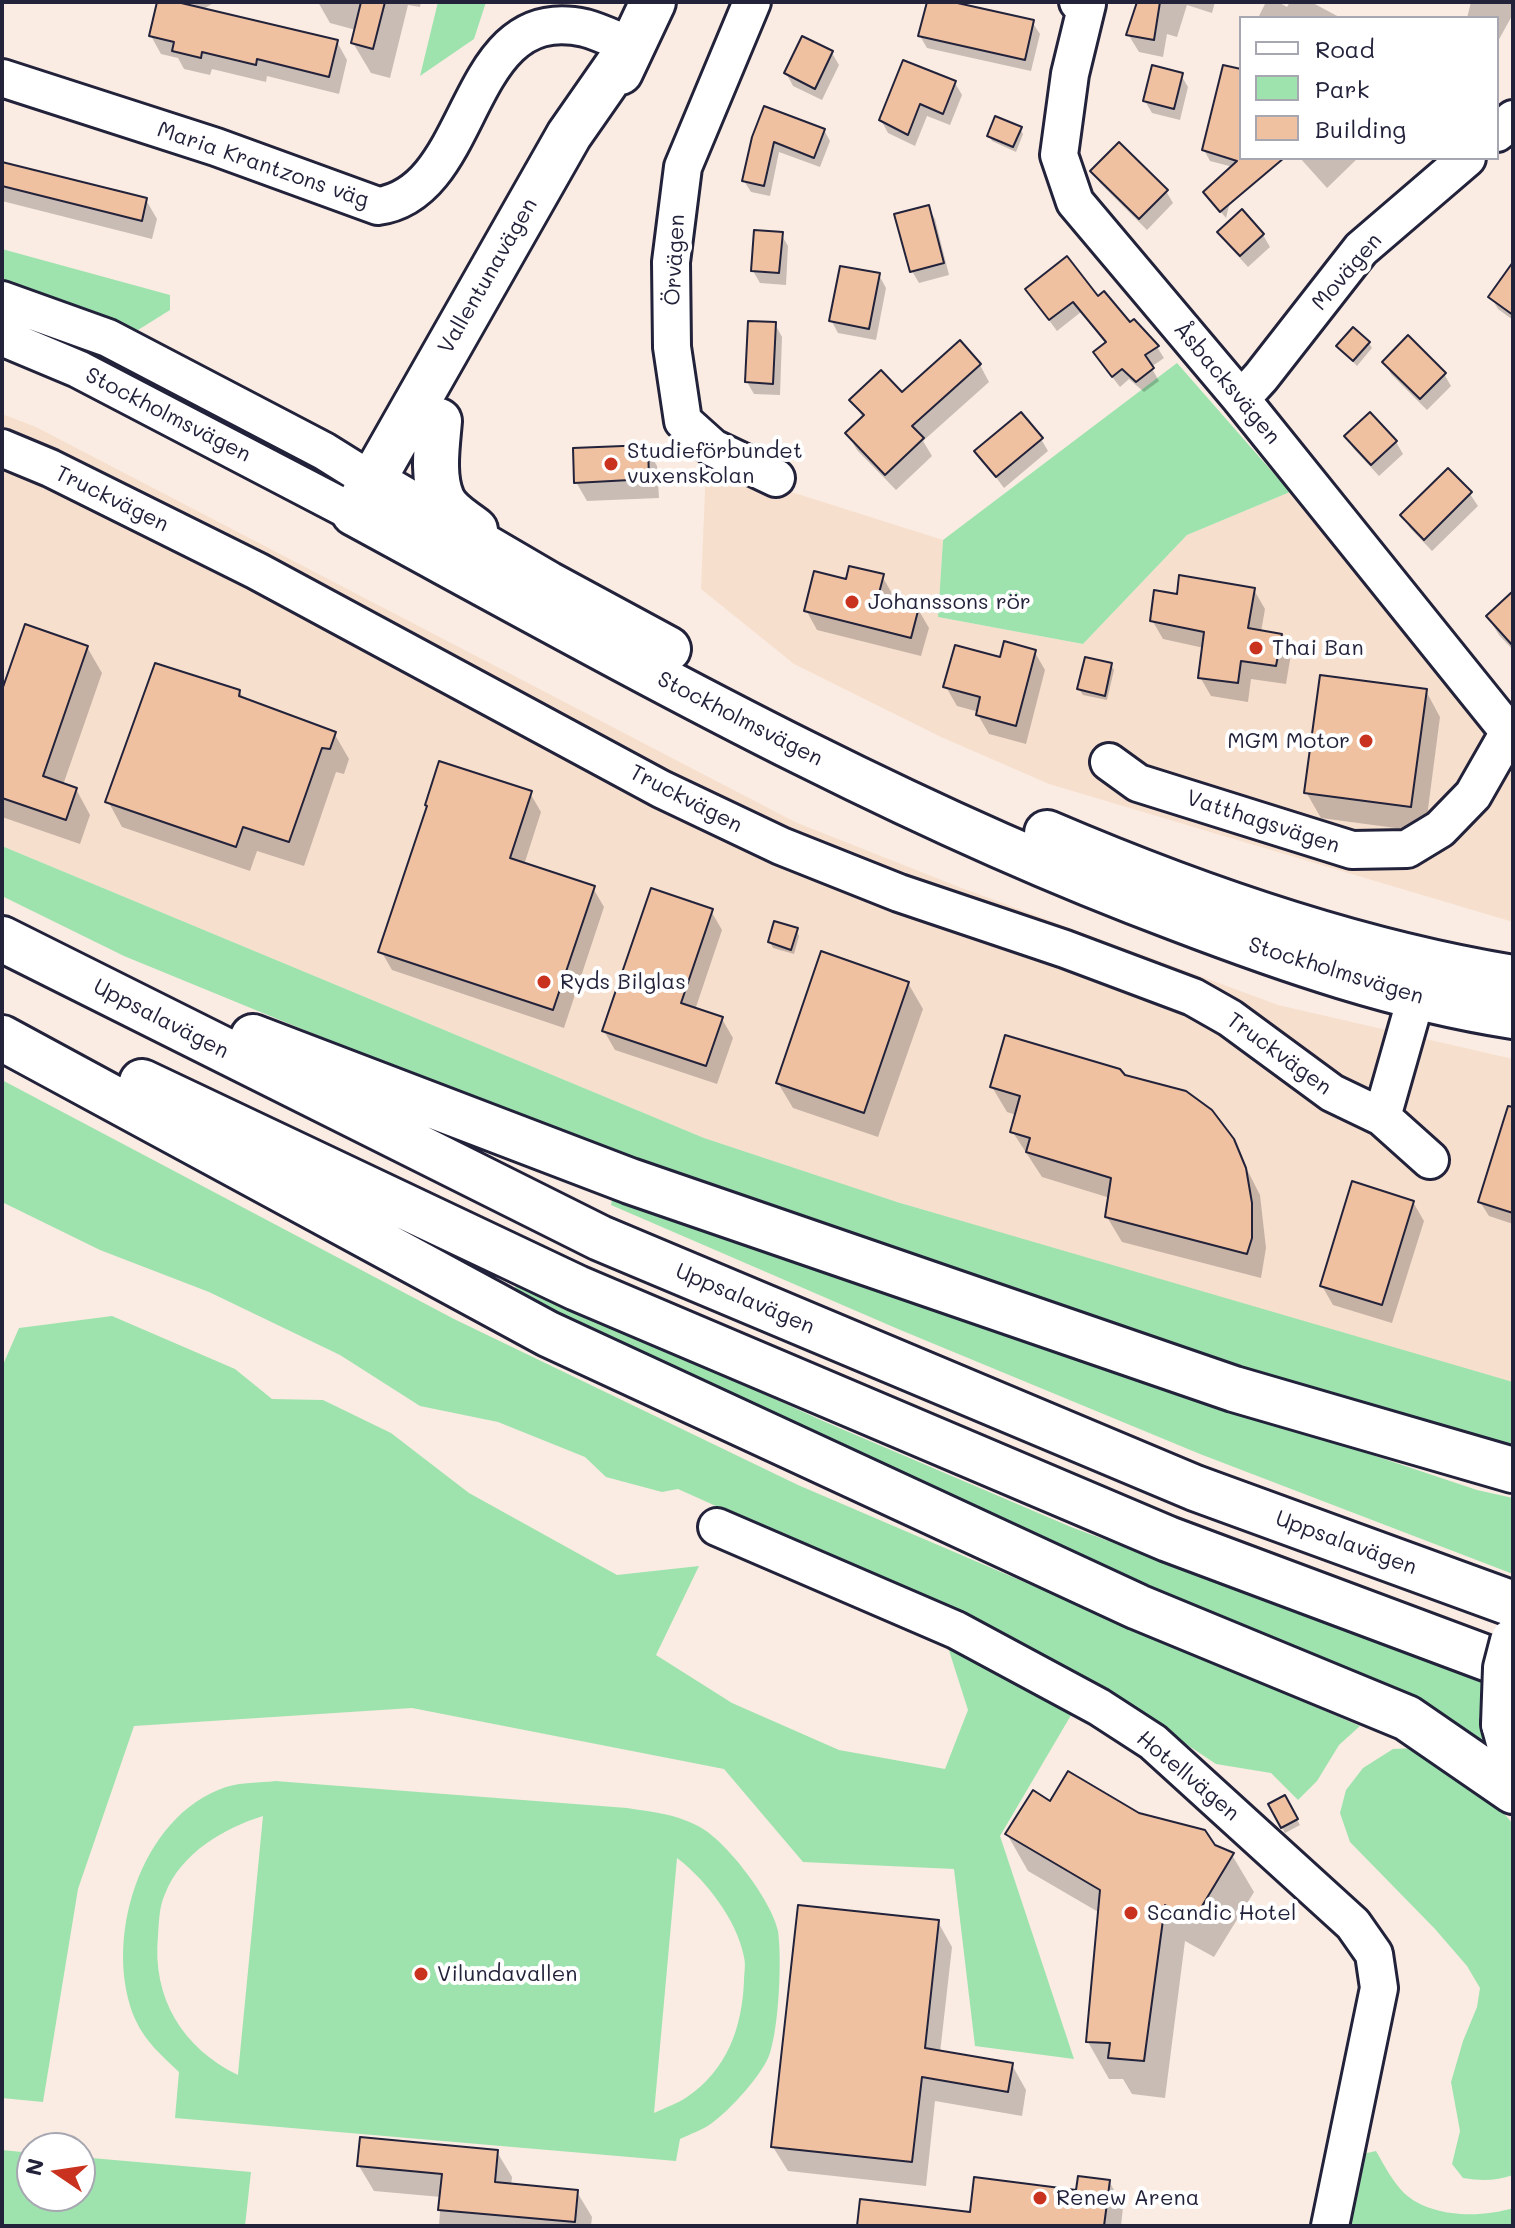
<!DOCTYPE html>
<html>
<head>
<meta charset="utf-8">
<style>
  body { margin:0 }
  #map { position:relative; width:1515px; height:2228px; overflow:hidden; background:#faece2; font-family:Mali,sans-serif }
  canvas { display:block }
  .frame { position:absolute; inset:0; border:4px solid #22223b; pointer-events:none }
  .legend { position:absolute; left:1239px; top:16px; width:260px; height:144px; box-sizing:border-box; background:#fff; border:2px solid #a7a7b1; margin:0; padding:10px 14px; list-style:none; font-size:24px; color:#22223b }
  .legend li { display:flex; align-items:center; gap:16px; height:40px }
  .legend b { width:40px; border:2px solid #a7a7b1 }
  .north { position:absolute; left:16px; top:2132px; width:80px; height:80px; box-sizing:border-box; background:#fff; border:2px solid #a7a7b1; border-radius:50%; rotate:283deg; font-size:22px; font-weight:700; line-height:32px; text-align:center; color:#22223b }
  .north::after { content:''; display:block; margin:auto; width:28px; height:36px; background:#c8321e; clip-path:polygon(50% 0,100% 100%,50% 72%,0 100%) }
</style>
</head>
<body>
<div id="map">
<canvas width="1515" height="2228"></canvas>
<div class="frame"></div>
<ul class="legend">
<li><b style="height:10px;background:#fff"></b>Road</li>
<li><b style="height:22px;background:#9ee3ae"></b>Park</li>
<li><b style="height:22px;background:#f0c1a0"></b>Building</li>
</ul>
<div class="north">N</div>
</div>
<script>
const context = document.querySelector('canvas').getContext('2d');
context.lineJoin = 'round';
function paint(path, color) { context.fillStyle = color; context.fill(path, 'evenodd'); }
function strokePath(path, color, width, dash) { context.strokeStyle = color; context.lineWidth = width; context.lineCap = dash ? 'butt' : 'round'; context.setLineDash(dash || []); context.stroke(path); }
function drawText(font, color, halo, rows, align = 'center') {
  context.font = font + ' Mali,sans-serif'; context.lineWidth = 8; context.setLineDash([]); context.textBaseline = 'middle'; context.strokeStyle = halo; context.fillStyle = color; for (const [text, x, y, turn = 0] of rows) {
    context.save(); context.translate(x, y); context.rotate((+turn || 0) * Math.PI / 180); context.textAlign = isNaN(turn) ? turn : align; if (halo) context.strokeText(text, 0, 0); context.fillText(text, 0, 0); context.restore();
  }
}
paint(new Path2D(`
  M2,414L36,427L795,822L959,887L1278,1005L1513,1059V1382L1230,1303L871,1194L704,1138L2,846Z
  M706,465L943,540L938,617L1083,644L1187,535L1290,492L1494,736L1513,749V922L1049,784L941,737L794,664L701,589Z`), '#f7dfce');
paint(new Path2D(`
  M438,2H486L474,39L420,76Z
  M2,249L170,295V310L138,330L2,282Z
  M1177,363L1290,492L1187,535L1083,644L938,617L943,540Z
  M2,846L704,1138L897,1202L1513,1382V1447L1232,1366L764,1210L414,1075L124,956L2,896Z
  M2,1080L454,1319L798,1485L1360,1726L1339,1745L1317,1781L1298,1800L1271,1773L1216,1764L1099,1686L957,1614L678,1489L662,1492L606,1477L585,1457L498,1422L420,1406L340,1355L209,1292L100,1250L2,1202Z
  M613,1195L1178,1390L1477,1490L1513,1498V1574L1200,1454L898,1329L611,1205Z
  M517,1281L823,1421L1071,1527L1493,1685L1498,1760L513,1296Z
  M112,1316L235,1369L272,1399L323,1400L391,1433L469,1493L617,1575L699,1566L656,1655L732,1703L839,1750L945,1769L968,1710L946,1641L1077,1705L1000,1836L1074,2059L975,2046L954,1869L803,1862L724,1769L412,1708L134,1726L78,1889L43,2102L2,2098V1367L19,1328Z
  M1415,1748L1488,1795L1513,1824V2175C1496,2181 1481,2181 1463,2178L1452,2164L1460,2131L1451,2082L1463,2041L1477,2007L1480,1988L1467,1966L1435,1929L1350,1842L1340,1813L1346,1790L1363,1768L1393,1749Z
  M275,1781L627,1808C652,1812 676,1814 698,1826C726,1840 772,1901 778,1931C782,1959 779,2025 770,2053C764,2073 730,2110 712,2123C703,2130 690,2134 680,2139L676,2161L175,2118L179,2072C163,2057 145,2041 136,2021C101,1943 140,1815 226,1787C241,1782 260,1783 275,1781ZM263,1816L238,2074V2075C182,2048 152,1997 158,1936C159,1922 159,1907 165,1894C181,1853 224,1828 263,1816ZM677,1858C706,1880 737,1920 744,1957C746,1965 744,1974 744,1981C742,2028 727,2070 687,2097C677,2104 664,2108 654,2113Z
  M2,2150L32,2153V2196H80V2157L251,2172L245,2226H2Z
  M1376,2151C1384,2165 1393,2182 1404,2193C1431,2218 1481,2218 1513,2208V2226H1344L1358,2155Z`), '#9ee3ae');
paint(new Path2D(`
  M159,2H215L202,10L337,42L347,60L339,94L267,76L266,82L212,69L210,75L184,69L178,58L161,54L151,36Z
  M318,2H421L420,7L408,5L390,78L371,73L353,43L356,30L330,23Z
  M929,2H954L955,5L1032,22L1040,34L1031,71L927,48L920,36Z
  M1139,2H1215L1212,13L1187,5L1177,37L1167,34L1163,57L1139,52L1128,34Z
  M1266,2H1278L1287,7L1290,2H1311L1341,18H1258Z
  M1471,2H1513V14L1497,43V18H1467Z
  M832,53L839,65L822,100L793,86L786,73Z
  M1241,71V158H1245L1238,169L1226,218L1208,197L1233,167L1210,161L1204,150Z
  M1181,75L1188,87L1180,120L1152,113L1145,101Z
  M955,83L962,95L950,125L927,116L915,146L888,133L881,120Z
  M1020,128L1023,134L1016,152L992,141L989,136Z
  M824,130L830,141L820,167L779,152L770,196L751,192L744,181L754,138Z
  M1300,158H1358L1327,188Z
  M2,164L146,200L157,219L152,239L2,201Z
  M1092,171L1166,191L1173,203L1147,230L1100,183Z
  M928,207L935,219L949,275L919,283L912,271Z
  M1220,232L1263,235L1270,247L1248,267L1227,244Z
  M781,234L788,246L786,285L760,283L753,271Z
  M1513,265V320L1498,309L1491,297Z
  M879,275L886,288L876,340L838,333L831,320Z
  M1098,299L1157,347L1164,358L1151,367L1159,381L1144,392L1129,379L1120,387L1102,364L1106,344L1081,312L1057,331L1034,300Z
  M775,324L782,337L780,395L754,394L747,382Z
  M1369,343L1372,348L1357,366L1338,347Z
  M1384,362L1444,374L1451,386L1427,410L1391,374Z
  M980,365L989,382L923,441L932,456L896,490L857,450L847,433L863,418L852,400L902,395Z
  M1346,436L1396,442L1403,454L1379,476L1353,448Z
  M1041,439L1048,451L1004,488L977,452Z
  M646,447L657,466L659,498L587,501L576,482Z
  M1448,471L1470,494L1478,506L1432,551L1410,528L1403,516Z
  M882,576L893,595L892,602L918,609L929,628L921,656L817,630L806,610L848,582Z
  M1254,590L1265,609L1261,632L1280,636L1291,654L1286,684L1251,679L1248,702L1211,696L1200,677L1204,648L1163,639L1152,620L1179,596Z
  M1513,594V650L1499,635L1488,617Z
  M87,647L102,673L63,785L76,789L90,815L80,844L2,817V696Z
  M1034,651L1045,670L1026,744L989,734L978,715L979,712L957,706L946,687L1001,659Z
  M1111,665L1114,670L1107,700L1083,695L1079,689Z
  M239,691L245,701L334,733L349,759L344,774L336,772L304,866L257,851L250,871L122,827L108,801Z
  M1426,691L1440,717L1425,832L1321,818L1306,792Z
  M530,793L541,812L524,865L593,888L604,907L564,1028L392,970L381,951Z
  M711,911L722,930L695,1010L722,1019L733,1038L717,1084L615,1050L604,1031Z
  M796,930L799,936L794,954L773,948L770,942Z
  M908,983L923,1009L878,1137L793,1108L778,1083Z
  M1124,1077L1232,1140L1260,1195L1266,1248L1261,1278L1122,1242L1107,1217L1110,1198L1042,1177L1012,1131L1016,1115L1007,1112L992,1087Z
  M1513,1131V1224L1489,1216L1480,1202Z
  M1413,1202L1424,1221L1392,1323L1333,1305L1322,1286Z
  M1285,1798L1300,1825L1285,1833L1271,1805Z
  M1051,1803L1139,1815L1232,1855L1254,1892L1214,1957L1185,1941L1165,2098L1132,2094L1123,2079H1109L1088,2042L1100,1913L1028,1871L1007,1834Z
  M938,1922L952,1947L940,2053L1012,2065L1026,2090L1022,2116L935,2101L926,2186L788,2171L773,2147Z
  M497,2152L512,2177L511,2186L577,2192L592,2217L591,2226H439L441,2197L374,2191L359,2166Z
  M1109,2181L1123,2207L1121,2226H859L972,2214L1078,2192Z`), '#0003');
const building = new Path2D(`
  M157,2H177L338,40L329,77L257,59L256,65L202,52L201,58L172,51L174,42L149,36Z
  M361,2H385L373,49L351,43Z
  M927,2H953L1034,20L1025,60L918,36Z
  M1137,2H1160L1154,40L1126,35Z
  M802,36L833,51L815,89L784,73Z
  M903,60L956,81L943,114L920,104L908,135L879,120Z
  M1152,65L1183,73L1174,109L1143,101Z
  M1223,65L1241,69V158H1284L1220,212L1203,192L1237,161L1202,150Z
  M764,106L825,129L814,158L774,142L764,186L742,181L752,137Z
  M995,116L1022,127L1013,147L987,136Z
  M1119,142L1168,190L1139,219L1090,171Z
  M2,162L147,198L142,221L2,186Z
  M929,205L944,263L910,272L894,214Z
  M1242,209L1264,234L1240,256L1217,232Z
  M754,230L783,232L779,273L751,271Z
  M1067,256L1098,296L1104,291L1130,322L1134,319L1159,346L1145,355L1154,368L1136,382L1122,369L1112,377L1093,352L1106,342L1073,302L1049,320L1025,289Z
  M1513,262V315L1488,297Z
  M840,266L880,273L869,329L829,321Z
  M748,321L776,322L773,384L745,382Z
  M1353,327L1370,342L1353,361L1336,346Z
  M1408,335L1446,373L1420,399L1382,362Z
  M960,340L981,364L912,426L924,438L885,475L845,433L864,415L849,400L881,370L902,392Z
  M1021,412L1043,438L996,477L974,451Z
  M1370,412L1397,441L1371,465L1344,436Z
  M648,445L649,479L574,483L573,448Z
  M1448,468L1472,492L1424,540L1400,515Z
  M849,566L884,574L878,597L919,607L911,638L804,611L814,571L846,579Z
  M1179,575L1255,588L1248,628L1282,634L1276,666L1241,661L1238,683L1198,678L1204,632L1150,621L1154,590L1177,594Z
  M1513,591V646L1486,616Z
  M25,624L88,646L43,776L77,788L66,820L2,798V690Z
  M1004,641L1036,650L1016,726L976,715L980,697L943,687L955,645L1000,657Z
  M1085,657L1112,663L1105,696L1077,689Z
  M155,663L240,690L239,696L336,732L330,749L322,748L289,842L243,827L236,847L105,802Z
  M1320,675L1427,689L1411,807L1304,793Z
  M439,761L532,791L510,858L595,886L553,1010L378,952L427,806L425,805Z
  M651,888L713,909L681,1003L723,1017L706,1066L602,1031Z
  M774,921L798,928L791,950L768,942Z
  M821,951L909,982L864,1113L776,1083Z
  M1005,1035L1120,1069L1125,1075L1186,1091L1212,1110L1234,1139L1246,1168L1252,1203V1238L1247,1254L1105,1217L1111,1178L1026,1152L1030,1138L1010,1132L1020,1096L990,1087Z
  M1508,1106L1513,1107V1213L1478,1202Z
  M1352,1181L1414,1201L1382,1305L1320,1286Z
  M1068,1771L1139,1813L1205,1830L1215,1845L1234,1853L1193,1921L1165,1905L1144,2061L1108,2058L1110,2043L1086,2042L1100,1890L1005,1834L1033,1790L1050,1801Z
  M1285,1795L1298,1819L1281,1828L1268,1804Z
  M798,1905L939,1920L925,2048L1013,2063L1008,2092L922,2077L912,2162L771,2147Z
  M360,2137L498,2150L495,2182L578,2190L575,2222L438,2210L442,2174L357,2166Z
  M1078,2176L1110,2180L1104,2226H857L860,2199L970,2212L974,2177L1076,2190Z`);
paint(building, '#f0c1a0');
strokePath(building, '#22223b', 2);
const minor = new Path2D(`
  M752,2L683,167L671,262L672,347L683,421L713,448L776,478
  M1078,2L1087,4L1070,74L1059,155L1075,202L1241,399L1509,732
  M2,78L216,147L378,206C479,192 461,0 585,28C600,32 616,40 631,46
  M1497,133L1513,119
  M2,300L108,338L324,451L372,481
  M2,337L78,369L354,513
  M1241,399L1261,377L1361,249L1467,158
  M2,448L50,468L257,571L661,789L781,846L899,893L1065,949L1193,997L1230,1018L1332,1093L1382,1117L1430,1160
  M1109,762L1138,783L1352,850L1407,849L1440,829L1473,795L1509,732L1513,730
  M1382,1117L1423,973
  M717,1527L956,1630L1099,1707L1153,1742L1353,1924L1374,1954L1379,1988L1330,2226`);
const major = new Path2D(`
  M631,46L569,135L354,513C623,659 890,811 1177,918C1287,960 1397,998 1513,1016
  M620,72L653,2
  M439,421C437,445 432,476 442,499C448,513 464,521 475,530
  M372,481L548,584L668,649
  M1047,833C1194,896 1354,952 1513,978
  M1504,1724L1513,1757`);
const highway = new Path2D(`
  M2,939L600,1238L1195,1488L1513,1604
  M253,1037L630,1181L1234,1389L1513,1470
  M2,1038L548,1334L1138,1607L1407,1718L1513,1791
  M142,1082L577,1288L1168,1539L1513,1668`);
strokePath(minor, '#22223b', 42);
strokePath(major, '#22223b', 50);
strokePath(highway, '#22223b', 50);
strokePath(minor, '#fff', 36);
strokePath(major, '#fff', 44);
strokePath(highway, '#fff', 44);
const majorBridge = new Path2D(`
  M1504,1724L1506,1668L1513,1641`);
strokePath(majorBridge, '#22223b', 50, []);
strokePath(majorBridge, '#fff', 44);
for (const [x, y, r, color] of [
  [611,464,8,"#c8321e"],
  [852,602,8,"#c8321e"],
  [1256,648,8,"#c8321e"],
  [1366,741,8,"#c8321e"],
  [544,982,8,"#c8321e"],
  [1131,1913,8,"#c8321e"],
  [421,1974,8,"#c8321e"],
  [1040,2198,8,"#c8321e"]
]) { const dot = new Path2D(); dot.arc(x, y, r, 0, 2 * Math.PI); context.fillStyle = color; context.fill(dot); strokePath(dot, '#fff', 3); }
drawText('22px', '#22223b', '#fff', [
  ["Maria Krantzons väg",263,165,19],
  ["Örvägen",675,260,-87],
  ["Movägen",1347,272,-49],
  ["Vallentunavägen",488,276,-60],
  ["Åsbacksvägen",1227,383,50],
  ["Stockholmsvägen",168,415,27],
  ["Truckvägen",112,499,26],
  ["Stockholmsvägen",740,719,27],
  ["Truckvägen",686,799,27],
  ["Vatthagsvägen",1263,822,18],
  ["Stockholmsvägen",1336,971,17],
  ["Uppsalavägen",161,1019,27],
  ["Truckvägen",1279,1054,36],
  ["Uppsalavägen",745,1299,23],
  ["Uppsalavägen",1346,1543,20],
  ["Hotellvägen",1188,1776,40]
]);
drawText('22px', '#22223b', '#fff', [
  ["Studieförbundet",627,451],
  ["vuxenskolan",627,476],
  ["Johanssons rör",868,602],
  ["Thai Ban",1272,648],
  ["MGM Motor",1350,741,"right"],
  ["Ryds Bilglas",560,982],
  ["Scandic Hotel",1147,1913],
  ["Vilundavallen",437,1974],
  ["Renew Arena",1056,2198]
], 'left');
</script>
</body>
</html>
